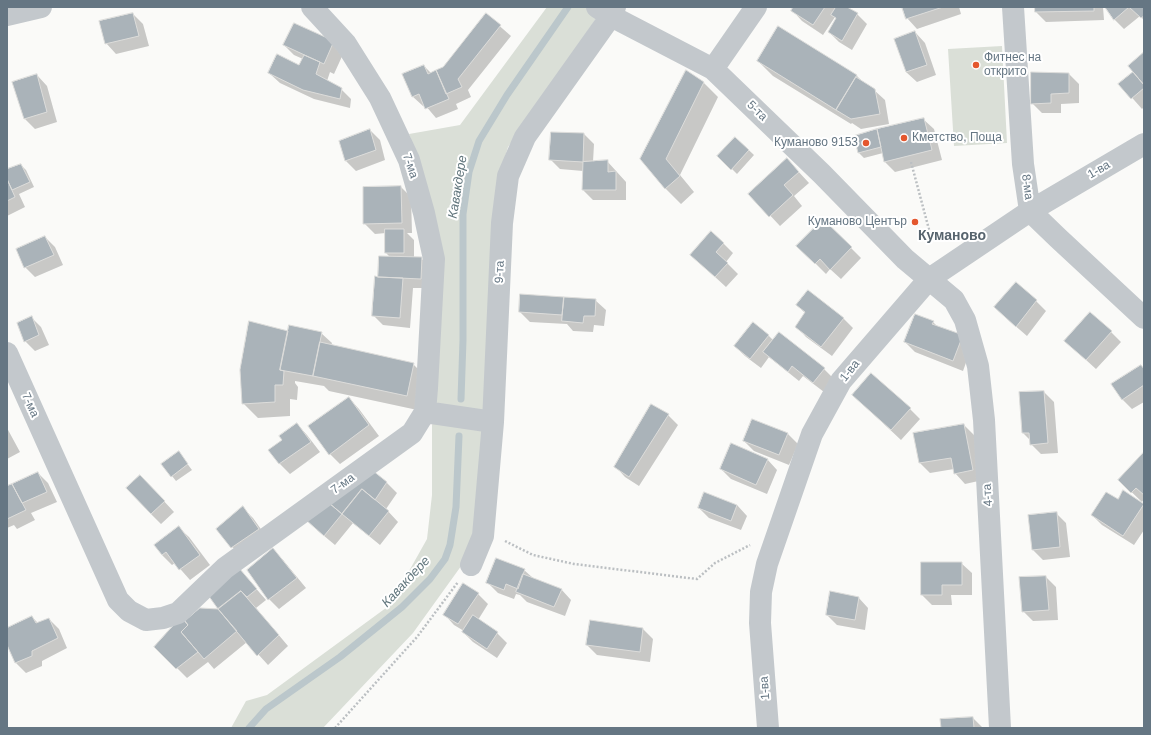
<!DOCTYPE html>
<html>
<head>
<meta charset="utf-8">
<style>
  body { margin:0 }
  #map { position:relative; width:1151px; height:735px; overflow:hidden; background:#fafaf8; font-family:Helvetica,sans-serif }
  canvas { display:block }
  .frame { position:absolute; inset:0; border:8px solid #657683; pointer-events:none }
</style>
</head>
<body>
<div id="map">
<canvas width="1151" height="735"></canvas>
<div class="frame"></div>
</div>
<script>
const context = document.querySelector('canvas').getContext('2d');
context.lineJoin = 'round';
function paint(path, color) { context.fillStyle = color; context.fill(path, 'evenodd'); }
function strokePath(path, color, width, dash) { context.strokeStyle = color; context.lineWidth = width; context.lineCap = dash ? 'butt' : 'round'; context.setLineDash(dash || []); context.stroke(path); }
function drawText(font, color, halo, rows, align = 'center') {
  context.font = font + ' Helvetica,sans-serif'; context.lineWidth = 4; context.setLineDash([]); context.textBaseline = 'middle'; context.strokeStyle = halo; context.fillStyle = color; for (const [text, x, y, turn = 0] of rows) {
    context.save(); context.translate(x, y); context.rotate((+turn || 0) * Math.PI / 180); context.textAlign = isNaN(turn) ? turn : align; if (halo) context.strokeText(text, 0, 0); context.fillText(text, 0, 0); context.restore();
  }
}
paint(new Path2D(`
  M547,7H604L508,147L497,184L477,532L464,562L413,633L323,728H231L246,701L267,695L390,605L427,539L432,495V426L437,337L422,169L409,134L460,125Z
  M1002,46L1007,143L954,146L948,49Z`), '#dadfd7');
paint(new Path2D(`
  M794,7H845L857,14L867,24L852,50L839,42L829,32L837,19L835,17L823,35L802,21L792,10Z
  M903,7H959L961,14L917,29L907,18Z
  M1036,7H1103L1104,20L1046,22L1036,12Z
  M1106,7H1144V20L1140,16L1124,29L1114,19Z
  M133,14L143,24L149,46L116,54L106,43Z
  M487,15L511,36L468,90L471,97L456,104L458,109L436,118L425,105L423,106L412,96L424,66L432,74L444,68Z
  M779,28L857,76L864,83L874,90L885,100L889,124L861,129L852,123L851,124L773,76L758,61Z
  M915,32L925,43L936,75L917,82L906,72Z
  M334,42L344,52L334,74L330,72L327,81L341,89L351,99L350,108L314,99L280,83L269,73L299,67L303,59L294,55L284,45Z
  M1144,54V107L1142,109L1120,84L1134,72Z
  M1069,74L1079,84V103L1061,104V113H1042L1032,103Z
  M37,75L47,86L57,122L35,129L25,119Z
  M703,82L718,97L680,175L694,192L681,204L666,189L641,159Z
  M923,119L934,129L942,160L895,172L885,162L883,153L864,158L859,153L855,137Z
  M370,130L380,140L385,160L356,171L346,161L340,142Z
  M584,134L594,144L593,162L607,161L626,182V200H593L583,190V171L560,169L550,159Z
  M736,138L754,155L737,174L719,156Z
  M21,165L26,170L34,187L19,194L25,207L7,216V170Z
  M797,170L809,183L794,196L802,206L780,226L750,194Z
  M364,187H401L411,197L412,233H407L414,240V258H421L432,269L431,288H413L410,328L383,325L373,315L379,279L391,258L386,253V233L375,234L364,223Z
  M823,220L861,258L841,279L830,269L826,274L798,246Z
  M45,237L55,247L63,265L35,277L25,267Z
  M723,243L733,253L726,262L738,274L726,287L702,265Z
  M521,295L595,300L606,310L604,326L594,325L593,332L573,331L567,324L530,322L520,312Z
  M1036,301L1046,311L1027,336L1005,317Z
  M797,305L843,318L853,328L832,356L806,337L796,326L806,314Z
  M31,317L41,327L49,345L35,351L25,341Z
  M933,322L938,327L972,346L963,371L915,352L905,342Z
  M289,332L321,333L332,343L331,346L413,364L428,379L422,411L329,391L324,386L295,381V383L298,387L297,400L290,399V416L258,418L243,403Z
  M1111,332L1121,342L1096,369L1065,341Z
  M768,335L773,340L824,369L834,379L824,392L803,376L799,381L769,357L761,368L745,356L735,346Z
  M1141,366L1144,369V402L1132,409L1122,399Z
  M1044,392L1054,402L1058,453L1041,454L1031,444V441L1023,433Z
  M853,395L910,409L920,419L901,440Z
  M349,398L359,409L379,436L340,464L330,454Z
  M668,415L678,425L639,486L625,477L615,466Z
  M752,420L788,434L798,444L789,465L754,451L744,441Z
  M297,424L307,435L320,452L290,474L280,464L270,450L283,440Z
  M964,425L974,435L983,480L965,484L955,473L954,469L930,473L920,463L915,434Z
  M7,428L20,452L7,459Z
  M1144,454V499L1142,502L1119,480Z
  M183,458L192,470L176,481L172,476Z
  M767,459L777,470L767,494L731,479L721,469Z
  M372,471L387,483L397,493L386,509L398,522L380,545L353,523L335,545L317,530Z
  M38,473L48,483L57,502L31,513L35,520L17,529L14,525L7,528V487Z
  M150,486L174,512L161,524L151,514Z
  M1124,492L1144,505V530L1134,545L1102,525L1092,515L1118,501Z
  M737,505L747,516L741,530L709,518L699,508Z
  M243,508L253,518L268,539L242,558L217,529Z
  M1056,513L1066,523L1070,557L1043,560L1033,550Z
  M178,527L189,537L210,565L190,580L175,563L172,565L162,555Z
  M273,550L283,560L306,588L279,609L269,599Z
  M961,563L972,573V595H951L952,605H932L922,595Z
  M239,569L266,600L256,608L288,646L268,665L247,642L214,669L208,662L187,678L156,647L201,609L220,610Z
  M524,570L533,578L561,589L571,600L565,616L527,602L520,595L516,594L514,599L498,593L488,583Z
  M1046,577L1056,587L1058,620L1033,621L1023,611L1021,578Z
  M478,594L488,604L478,620L497,633L507,643L497,658L473,642L463,632L464,631L454,625L444,614Z
  M858,597L868,608L865,630L837,625L827,615Z
  M32,617L38,623L49,619L59,629L67,648L42,661V666L26,673L16,663L7,643V629Z
  M643,629L653,639L650,662L597,655L587,645Z
  M973,718L983,728H942L941,720Z`), '#0003');
strokePath(new Path2D(`
  M461,399L463,340V214L469,172L479,141L507,95L568,7
  M249,728L266,709L340,657L402,607L430,579L445,559L450,545L456,507L459,436`), '#bbc7cb', 7);
const building = new Path2D(`
  M793,7H825L813,25L791,11Z
  M836,7H847L858,13L842,41L828,32L836,18L831,15Z
  M902,7H943L906,19Z
  M1035,7H1094V11L1035,12Z
  M1105,7H1144V16L1141,18L1129,7L1114,20Z
  M133,13L139,36L105,44L99,21Z
  M486,13L501,25L458,79L462,87L446,94L436,70L443,67Z
  M294,23L334,41L324,64L283,45Z
  M778,26L857,75L836,110L757,61Z
  M915,31L927,65L906,72L894,39Z
  M1144,52V85L1128,66Z
  M277,54L299,65L304,55L320,62L316,74L342,88L340,99L303,90L268,73Z
  M424,65L428,74L436,70L449,99L425,109L419,94L412,97L402,74Z
  M686,70L704,82L666,159L680,176L665,189L640,159Z
  M1031,72L1069,73V93L1051,94V103L1031,104Z
  M1133,72L1144,85V88L1131,99L1118,84Z
  M37,74L47,112L24,119L12,82Z
  M856,77L875,89L880,114L851,119L836,110Z
  M924,118L932,150L884,162L877,129Z
  M370,129L376,150L345,161L339,141Z
  M877,129L881,147L858,153L854,136Z
  M551,132L584,133L583,162L549,160Z
  M735,137L749,150L731,170L717,156Z
  M787,158L799,172L784,185L793,195L769,217L748,194Z
  M608,160V172L616,171V190H582L583,162Z
  M21,164L30,182L12,190L7,179V169Z
  M7,179L15,197L7,201Z
  M401,186L402,223L363,224V187Z
  M823,219L852,247L830,270L820,259L815,264L796,246Z
  M385,229H404V253H385Z
  M711,231L724,243L716,252L728,263L715,277L690,255Z
  M45,236L54,255L24,268L16,249Z
  M379,256L422,257L421,279L378,277Z
  M375,276L378,277L403,278L400,318L372,316Z
  M1016,282L1037,300L1016,327L994,307Z
  M808,290L844,318L821,347L795,327L805,312L796,305Z
  M520,294L564,297L562,315L519,312Z
  M564,297L596,299L595,316H584L583,323L562,321Z
  M1090,312L1112,331L1086,360L1064,341Z
  M915,314L934,321L932,324L963,335L953,361L904,342Z
  M32,316L39,335L24,342L17,323Z
  M249,321L288,331L280,370L284,371L283,385H275V402L242,404L240,370Z
  M753,322L769,335L750,359L734,346Z
  M289,325L322,332L313,376L280,370Z
  M779,332L825,368L813,383L792,366L788,372L763,352Z
  M320,342L414,363L407,396L313,376Z
  M1141,365L1144,369V385L1122,400L1111,384Z
  M871,373L911,408L891,430L852,395Z
  M1044,391L1048,443L1030,445L1029,433H1022L1019,392Z
  M349,397L369,425L329,455L308,426Z
  M651,404L669,414L629,477L614,467Z
  M752,419L788,433L779,455L743,441Z
  M297,423L311,442L279,464L268,450L282,440L279,436Z
  M964,424L973,470L954,474L951,458L919,463L913,433Z
  M731,443L768,459L756,485L720,469Z
  M179,451L188,464L171,477L161,464Z
  M1144,452V495L1136,488L1131,493L1118,480Z
  M372,470L387,482L375,500L362,489L342,514L329,503Z
  M38,472L47,492L22,503L12,484Z
  M140,475L165,501L151,514L126,488Z
  M12,484L26,510L7,519V486Z
  M362,489L389,511L369,536L342,514Z
  M1123,490L1144,504L1123,536L1091,515L1106,492L1118,499Z
  M704,492L737,505L731,521L698,508Z
  M329,503L342,514L324,536L306,520Z
  M243,506L259,529L231,548L216,529Z
  M1057,512L1060,547L1032,550L1028,515Z
  M179,526L200,555L179,570L166,552L162,555L154,545Z
  M273,548L297,578L268,600L247,570Z
  M496,558L525,569L518,589L506,584L504,590L486,583Z
  M921,562H962V585H942V595H921Z
  M239,568L257,589L247,597L241,591L218,609L208,595Z
  M523,574L562,589L554,607L516,592Z
  M1046,576L1049,610L1022,612L1019,577Z
  M463,583L479,593L458,624L443,615Z
  M241,591L279,635L257,656L218,609Z
  M830,591L859,597L855,620L826,615Z
  M200,608L218,609L237,631L204,659L181,632L188,625L185,621Z
  M473,615L498,632L487,649L462,632Z
  M32,616L36,623L49,618L58,638L32,651V656L15,663L7,645V628Z
  M181,617L188,625L181,632L198,652L176,669L154,647Z
  M590,620L643,628L640,652L586,645Z
  M973,717L974,728H941L940,719Z`);
paint(building, '#aab3b9');
strokePath(building, '#dcdcda', 1);
strokePath(new Path2D(`
  M911,162L931,237
  M505,541L533,555L574,564L697,579L715,563L750,545
  M335,728L417,637L458,582`), '#bbbfc2', 2.5, [2, 2]);
strokePath(new Path2D(`
  M597,7L611,16L713,69L822,174L905,259L954,300L965,320L978,366L984,420L1000,728
  M1013,7L1023,164L1030,211L1058,238L1144,318
  M7,15L41,7
  M713,69L756,7
  M7,353L118,600L129,611L146,620L163,618L178,613L225,568L412,433L425,412L427,388L434,259L424,213L409,160L380,98L346,44L312,7
  M425,412L493,422
  M471,565L483,536L493,422L502,223L508,176L525,137L611,16L615,7
  M768,728L760,623L761,592L767,564L812,434L841,381L929,279L1030,211L1144,144`), '#c3c8cc', 22);
for (const [x, y, r, color] of [
  [976,65,4,"#e4572e"],
  [904,138,4,"#e4572e"],
  [866,143,4,"#e4572e"],
  [915,222,4,"#e4572e"]
]) { const dot = new Path2D(); dot.arc(x, y, r, 0, 2 * Math.PI); context.fillStyle = color; context.fill(dot); strokePath(dot, '#fff', 1.5); }
drawText('12px', '#657683', '#fff', [
  ["Фитнес на",984,58],
  ["открито",984,72],
  ["Кметство, Поща",912,138],
  ["Куманово 9153",858,143,"right"],
  ["Куманово Център",907,222,"right"]
], 'left');
drawText('12px', '#657683', '#fff', [
  ["5-та",757,111,44],
  ["7-ма",410,166,71],
  ["1-ва",1099,170,-30],
  ["8-ма",1027,187,82],
  ["9-та",500,272,-87],
  ["1-ва",850,371,-51],
  ["7-ма",30,405,66],
  ["7-ма",343,484,-36],
  ["4-та",988,495,-93],
  ["1-ва",765,688,-94]
]);
drawText('italic 13px', '#60757c', '#fff', [
  ["Кавакдере",458,187,-81],
  ["Кавакдере",406,582,-47]
]);
drawText('bold 14px', '#57646e', '#fff', [
  ["Куманово",952,236]
]);
</script>
</body>
</html>
